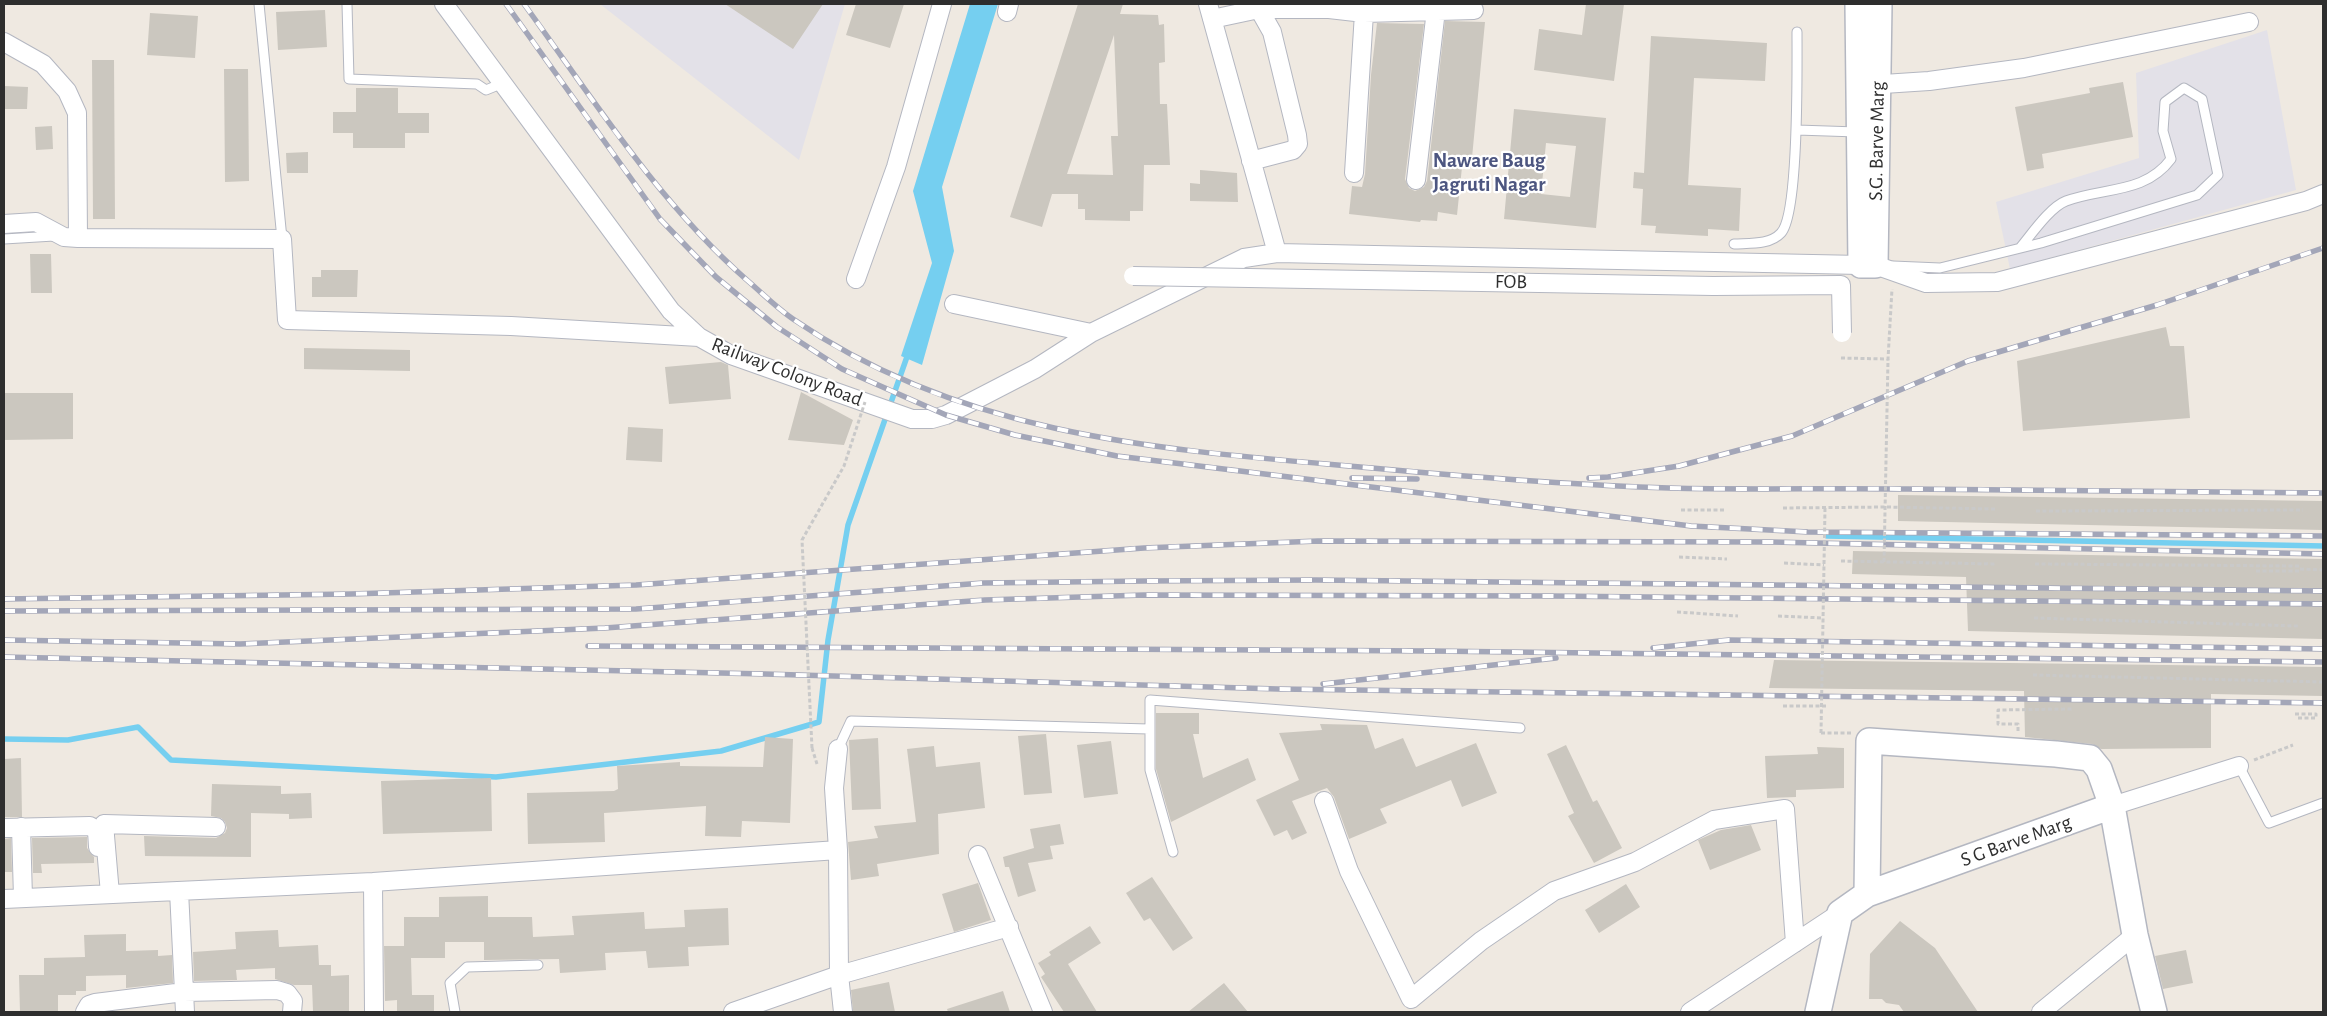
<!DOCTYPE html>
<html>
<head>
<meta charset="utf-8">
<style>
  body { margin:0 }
  #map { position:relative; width:2327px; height:1016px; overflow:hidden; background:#efe9e1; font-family:"Alegreya Sans",sans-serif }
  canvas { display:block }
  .frame { position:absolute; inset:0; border:5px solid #2e2e2e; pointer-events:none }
</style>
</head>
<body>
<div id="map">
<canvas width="2327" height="1016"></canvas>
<div class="frame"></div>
</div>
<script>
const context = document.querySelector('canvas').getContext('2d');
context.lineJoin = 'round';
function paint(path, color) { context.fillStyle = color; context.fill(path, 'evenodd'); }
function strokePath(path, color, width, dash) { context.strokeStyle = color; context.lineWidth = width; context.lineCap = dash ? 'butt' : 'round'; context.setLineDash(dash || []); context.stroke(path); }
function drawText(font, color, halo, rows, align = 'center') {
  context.font = font + ' "Alegreya Sans",sans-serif'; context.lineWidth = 4.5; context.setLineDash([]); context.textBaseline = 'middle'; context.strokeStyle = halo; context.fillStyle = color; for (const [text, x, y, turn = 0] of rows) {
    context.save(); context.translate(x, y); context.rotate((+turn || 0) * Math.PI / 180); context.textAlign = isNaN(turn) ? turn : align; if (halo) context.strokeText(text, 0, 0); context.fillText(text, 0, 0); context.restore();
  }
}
paint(new Path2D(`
  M600,4H845L799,160Z
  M2267,30L2296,190L2010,269L1996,202L2139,158L2136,73Z`), '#e3e1e8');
paint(new Path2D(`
  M970,4H998L942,187L954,251L922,365L901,356L932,263L913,191Z`), '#75cff0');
strokePath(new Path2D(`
  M1827,536L2323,546
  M4,739L68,740L138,727L171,760L496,777L721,751L819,722L828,640L848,525L909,351`), '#75cff0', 5.5);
paint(new Path2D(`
  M725,4H823L793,49Z
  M856,4H904L890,48L846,35Z
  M1078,4H1123L1120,14L1158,15L1159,25L1164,24L1165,62L1159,63L1160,104H1167L1170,165H1144L1143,211H1130V221L1085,220V209H1078V194H1052L1042,227L1010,217ZM1114,35L1118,136H1111L1113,175L1067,174Z
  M1586,4H1624L1614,81L1534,70L1539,29L1582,35Z
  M325,10L327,47L278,50L276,12Z
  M150,13L198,16L195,58L147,55Z
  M1445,21L1485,22L1471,168L1462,167L1457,215L1438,212L1437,221L1421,220L1420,222L1349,214L1352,186L1362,187L1365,174L1371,75L1377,23L1424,24L1405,179L1409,188L1415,191L1424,187L1427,181Z
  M1651,36L1767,43L1765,81L1694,78L1688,185L1741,188L1739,231L1708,229V236L1655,233L1656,226L1641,225L1643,189L1633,188L1634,172L1644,173Z
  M92,60H114L115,219H93Z
  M224,69H248L249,181L225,182Z
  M2123,82L2133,137L2042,154L2044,168L2027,171L2015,107L2090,93L2089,88Z
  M4,86L28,87L27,109H4Z
  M356,88H398V113H429V133H405V148H353V133H333V112H356Z
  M1514,109L1606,118L1596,228L1504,219ZM1546,143L1576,146L1570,197L1541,194Z
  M52,126L53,149L36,150L35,127Z
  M308,152V173H287L286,153Z
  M1200,170L1237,173L1238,202L1190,201V183L1200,184Z
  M30,254H51L52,293H31Z
  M321,270H358L357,297H312V277H321Z
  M2166,327L2170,346H2184L2190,418L2023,431L2017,361Z
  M304,348L410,350V371L304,369Z
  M721,362L728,365L731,399L669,404L665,367Z
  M801,392L853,420L844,445L788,440Z
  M4,393H73V439L4,440Z
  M628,427L663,429L662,462L626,460Z
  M1898,495L2323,501V530L1898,521Z
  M1853,551L2323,559V639L1968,631L1966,577L1852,574Z
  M1774,660L2323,667V696L2211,694V748L2101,749L2092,744L2025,737L2024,691L1769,688Z
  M1156,713H1199V734H1193L1203,778L1248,758L1256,780L1171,822L1156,769Z
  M1320,724L1367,725L1375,749L1403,738L1416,767L1476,743L1497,793L1462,807L1451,780L1380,809L1387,823L1349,839L1334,797L1327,788L1292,801L1307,833L1292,840L1287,830L1274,836L1256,800L1299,780L1279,733L1322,730Z
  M1046,734L1052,793L1024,795L1018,736Z
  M765,737L793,739L790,823L742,821L741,837L705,836L706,806L604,813L605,842L528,844L527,793L614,791L618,789L617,766L680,762V766L763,767Z
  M878,738L881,809L852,810L849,740Z
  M1111,741L1118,794L1084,798L1077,745Z
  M1566,745L1593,802L1597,800L1622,848L1594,863L1568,816L1574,813L1547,754Z
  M934,746L936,767L980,762L985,808L938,814L939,854L877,864L879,876L851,880L848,842L878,838L874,826L916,822L907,749Z
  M1817,747L1844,748V788L1796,790V797L1767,798L1765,756L1818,754Z
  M21,758L22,817H4V759Z
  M491,778L492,831L383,834L381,781Z
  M212,784L281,786V794L311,793L312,818L289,819V814L251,813V857L145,856L144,836L216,838L225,833L227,828L225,822L221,818L211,816Z
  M1060,824L1064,844L1050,846L1053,859L1028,863L1036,891L1018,897L1009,867H1005L1003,857L1034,848L1030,829Z
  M1751,825L1761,850L1710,870L1698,840L1721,830Z
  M87,837V848L94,857V863L41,864L42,873H33L32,838Z
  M11,838L12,872H4V839Z
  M1152,877L1193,938L1173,951L1150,918L1144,921L1126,893Z
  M978,883L991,920L954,932L942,894Z
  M1626,884L1640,907L1599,933L1585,910Z
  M488,896V917H532L533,937L574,935L572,916L644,912L645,929L685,927L684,910L728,908L729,945L688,947L689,966L648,968L646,951L605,953L606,970L560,973L559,959L484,960V942H445V958H411L412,995H434V1012H397V1000L385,1001L384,946H404V917H439V897Z
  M1900,921L1935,948L1978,1012H1904L1899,1005L1886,1003L1882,999H1869L1870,954Z
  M1090,926L1101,943L1068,964L1097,1012H1064L1041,977L1045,974L1038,963L1051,955L1049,952Z
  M278,930L279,947L318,945L319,965H331V976L349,975V1012L313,1011L312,985H294L275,979V968L236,970L237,980L194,981L193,952L236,949L235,932Z
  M126,934V951L158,950V956L172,955L173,983L126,988V975L86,976V991H76V995H58V1012H20L19,975H44V958L85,957L84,935Z
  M2186,950L2193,983L2163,989L2155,956Z
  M889,982L895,1012H853L851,990Z
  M1224,983L1248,1012H1188Z
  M1003,991L1010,1012H948L947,1009Z`), '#cbc7bf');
const lane = new Path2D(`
  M259,4L282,239
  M347,4L349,79L477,84L486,90L503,83
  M1797,130L1857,132
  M4,239L54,236
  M1734,244C1750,243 1770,245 1781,233C1799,214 1797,65 1797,32
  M1893,266L1940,268L2041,243L2197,195L2218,175L2202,99L2184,88L2165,102L2163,131L2171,159C2145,194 2104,187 2066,201C2050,207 2031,235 2020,248
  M838,749L851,721L1149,729
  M2239,766L2269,823L2323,803
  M1173,852L1150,770V700L1520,728
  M455,1012L450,983L467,967L538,965`);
const street = new Path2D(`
  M444,4L671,311L699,337L731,355L912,419H932L946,415L1035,369L1091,333L1244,258L1277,253L1861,265
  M1208,4L1277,253
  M1007,12L1009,4
  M1212,19L1259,9H1329L1364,13L1474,10
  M4,42L43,64L67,91L77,113L78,238L282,239L287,320L511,326L699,337
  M1868,85L1929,81L2024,68L2249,22
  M1251,161L1293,150L1298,144L1297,135L1272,32L1259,9
  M1354,173L1364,13
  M1416,180L1436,10
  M4,224L36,222L64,237L78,238
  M1875,265L1926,283L1997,282L2306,201L2323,194
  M856,279L896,167L942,4
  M954,304L1091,333
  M838,749L834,788L838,850L839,975L843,1012
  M1324,801L1349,871L1411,999L1481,941L1554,891L1635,862L1714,820L1785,809L1795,943
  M2112,806L2239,766
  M21,827L23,898
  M4,828L90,826L97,831L98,847
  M978,855L1043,1012
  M373,882L374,1012
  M179,891L185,1012
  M110,894L104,824L216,827
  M4,899L373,882L838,850
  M85,1012L89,1005L95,1003L184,992L277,990L287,993L293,1001L292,1012
  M733,1012L839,975L1009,927
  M1690,1012L1840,913
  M2041,1012L2135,935`);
const secondary = new Path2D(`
  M1858,4L1861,265H1875L1879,4
  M1867,894L1869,741L2056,754L2090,758L2099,769L2112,806
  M1818,1012L1840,913L1867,894L2112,806L2135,935L2154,1012`);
strokePath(lane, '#b4b7c1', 11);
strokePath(street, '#b4b7c1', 20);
strokePath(secondary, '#b4b7c1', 28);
strokePath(new Path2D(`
  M1841,358L1888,359L1892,289
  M1783,508L1885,507L1997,509
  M1681,510H1726
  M2036,511L2303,510
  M1679,557L1727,559
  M1841,561L1995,564
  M1784,563L1824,565
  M2035,564L2301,566
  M2300,569L2323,570
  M2256,571H2300
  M1677,612L1738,616
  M1778,616L1823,618
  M2034,618L2298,626
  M2033,675L2323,682
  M1783,706H1827
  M2295,714H2316V718H2298
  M2018,731V724H1998V710L2072,709
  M1821,733H1851
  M812,748L817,764
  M2254,760L2293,745`), '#c9c9c9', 3, [4, 2.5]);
strokePath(lane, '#fff', 9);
strokePath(street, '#fff', 18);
strokePath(secondary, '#fff', 25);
const rail = new Path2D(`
  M506,4L660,219L716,277L777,327L842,369L946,415L1015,435L1117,456L1691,526L1808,532L2323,536
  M524,4C593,99 658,202 748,281C763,294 777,308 793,319C968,439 1168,450 1372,468C1471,477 1569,485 1669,488C1748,490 1827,488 1907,489C2046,490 2184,492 2323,493
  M1352,478L1417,479
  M1589,478L1608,477L1679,466L1792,436L1968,361L2157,305L2323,248
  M4,599L351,594L636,585L1144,548L1318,541L1771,542L2323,554
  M4,611L636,609L983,583L1145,581L1315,580L2323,591
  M4,640L240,644L605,628L985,600L1144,595L1551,596L2323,604
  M588,646L1431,651L2323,662
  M1653,648L1729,640L2323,649
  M4,657L765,674L1278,689L2323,703
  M1323,684L1556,658`);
strokePath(rail, '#a3a6b8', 5.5);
strokePath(rail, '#fff', 4, [11]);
const streetBridge = new Path2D(`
  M1133,276L1713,286L1841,285L1842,333`);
strokePath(streetBridge, '#b4b7c1', 20, []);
strokePath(new Path2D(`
  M1884,562L1888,359
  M1821,733L1825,508
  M812,748L802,540L844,466L865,402`), '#c9c9c9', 3, [4, 2.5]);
strokePath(streetBridge, '#fff', 18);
drawText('20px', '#2e2e2e', '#fff', [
  ["S.G. Barve Marg",1877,141,-89],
  ["FOB",1511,282,1],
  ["Railway Colony Road",787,372,21],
  ["S G Barve Marg",2016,841,-20]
]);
drawText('bold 21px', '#4d5680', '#fff', [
  ["Naware Baug",1489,161],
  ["Jagruti Nagar",1489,185]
]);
</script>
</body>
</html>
